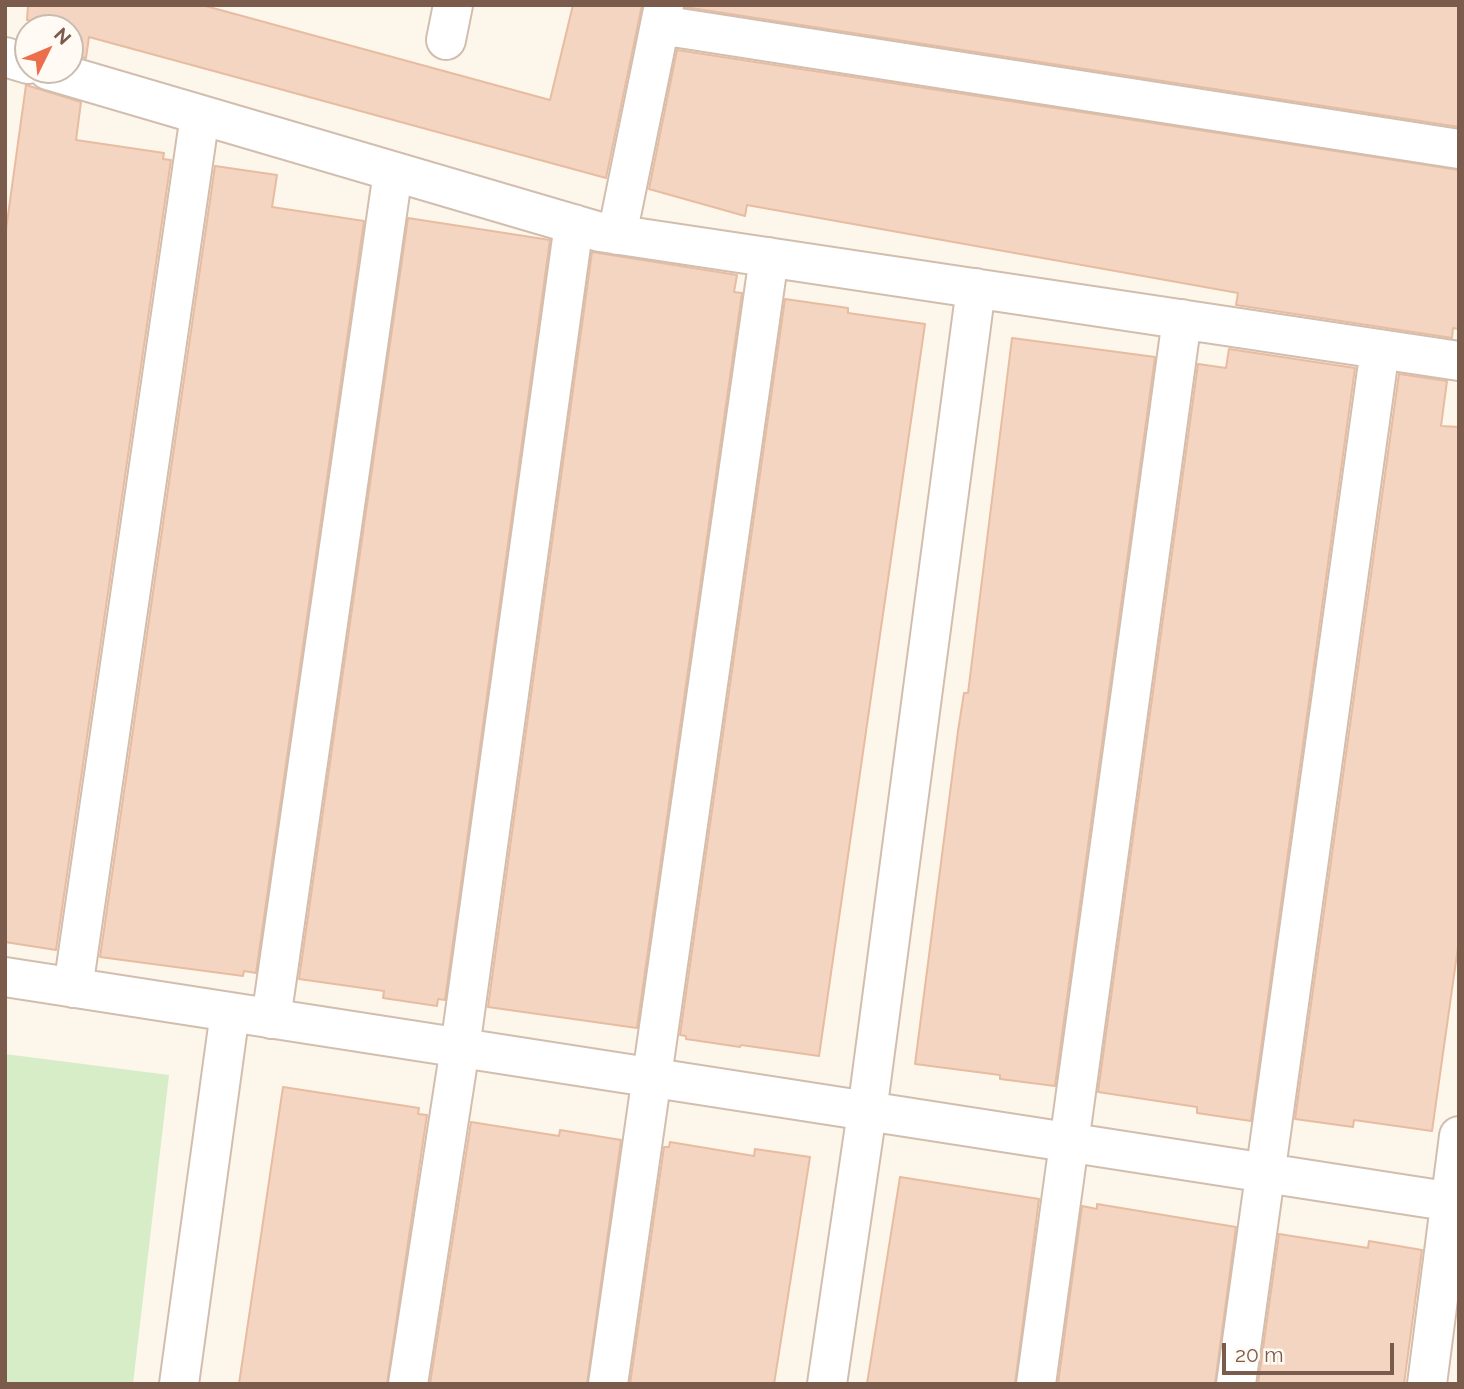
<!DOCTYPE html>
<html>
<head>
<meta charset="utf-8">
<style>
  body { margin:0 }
  #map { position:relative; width:1464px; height:1389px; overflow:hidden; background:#fdf6eb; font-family:Raleway,sans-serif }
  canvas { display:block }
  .frame { position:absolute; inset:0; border:7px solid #7b5c4c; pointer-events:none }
  .north { position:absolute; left:14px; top:14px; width:70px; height:70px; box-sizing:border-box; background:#fffaf3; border:2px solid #cabbb0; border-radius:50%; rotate:47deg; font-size:19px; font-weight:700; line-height:28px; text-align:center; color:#7b5c4c }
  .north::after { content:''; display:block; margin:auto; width:24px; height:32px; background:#eb6f4d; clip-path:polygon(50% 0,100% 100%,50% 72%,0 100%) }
  .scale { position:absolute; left:1222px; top:1343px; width:172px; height:32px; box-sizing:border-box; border:4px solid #7b5c4c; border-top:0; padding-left:9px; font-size:21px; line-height:24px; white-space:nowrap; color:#7b5c4c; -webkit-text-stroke:5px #fffaf3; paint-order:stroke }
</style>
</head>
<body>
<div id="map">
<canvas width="1464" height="1389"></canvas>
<div class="frame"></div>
<div class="north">N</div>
<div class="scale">20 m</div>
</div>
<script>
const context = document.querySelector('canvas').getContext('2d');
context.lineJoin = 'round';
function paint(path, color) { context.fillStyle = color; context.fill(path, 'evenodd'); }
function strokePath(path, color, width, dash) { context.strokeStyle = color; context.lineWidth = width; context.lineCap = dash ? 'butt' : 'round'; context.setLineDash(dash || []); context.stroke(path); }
paint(new Path2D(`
  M5,1054L169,1075L133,1384H5Z`), '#d7edc8');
const building = new Path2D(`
  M28,5H202L550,100L573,5H642L606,178L89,37L86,58L70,54V28H33L34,22L27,20Z
  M685,5H1459V127L685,7Z
  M677,50L1459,170V329L1453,328L1452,338L1236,305L1238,293L747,205L745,216L649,189Z
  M26,85L81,102L76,140L164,153L163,159L171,160L56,950L5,942V237Z
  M215,166L277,175L272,207L364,221L256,973L244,971L243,976L100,957Z
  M408,218L550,240L445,1000L438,999L437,1006L383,998L384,991L299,979Z
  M592,252L737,275L734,292L742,293L637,1028L488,1007Z
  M785,299L848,308V313L925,324L819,1056L741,1045L740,1047L686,1039V1036L680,1035Z
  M1012,338L1155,357L1055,1086L1000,1079V1075L915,1064L958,731L964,693H968Z
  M1229,349L1355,368L1251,1121L1197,1113V1107L1098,1092L1198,364L1226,368Z
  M1399,374L1447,381L1441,426L1459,427V940L1432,1131L1354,1120L1353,1127L1295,1119Z
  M283,1087L419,1108L418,1114L427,1115L387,1384H239Z
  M471,1122L559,1136L560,1130L621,1140L587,1384H430Z
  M670,1142L754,1156L755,1149L810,1157L774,1384H630L664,1147H669Z
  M900,1177L1039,1199L1015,1384H867Z
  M1097,1204L1236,1227L1215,1384H1058L1082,1206L1097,1209Z
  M1279,1234L1368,1248L1369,1241L1422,1250L1404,1384H1258Z`);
paint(building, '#f4d5c2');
strokePath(building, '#e8bca1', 2);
const street = new Path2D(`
  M660,25L1459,149
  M446,40L453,5
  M5,57L28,64
  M48,70L600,232L1459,361
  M617,235L664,5
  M5,977L1459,1203
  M73,988L200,115
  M271,1019L393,172
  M179,1384L230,1012
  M408,1384L460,1048L574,224
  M608,1384L769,257
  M827,1384L867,1112L976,288
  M1036,1384L1182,319
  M1236,1384L1380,349
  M1427,1384L1459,1136`);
strokePath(street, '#d2beaf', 42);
strokePath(street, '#fff', 38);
</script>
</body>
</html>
